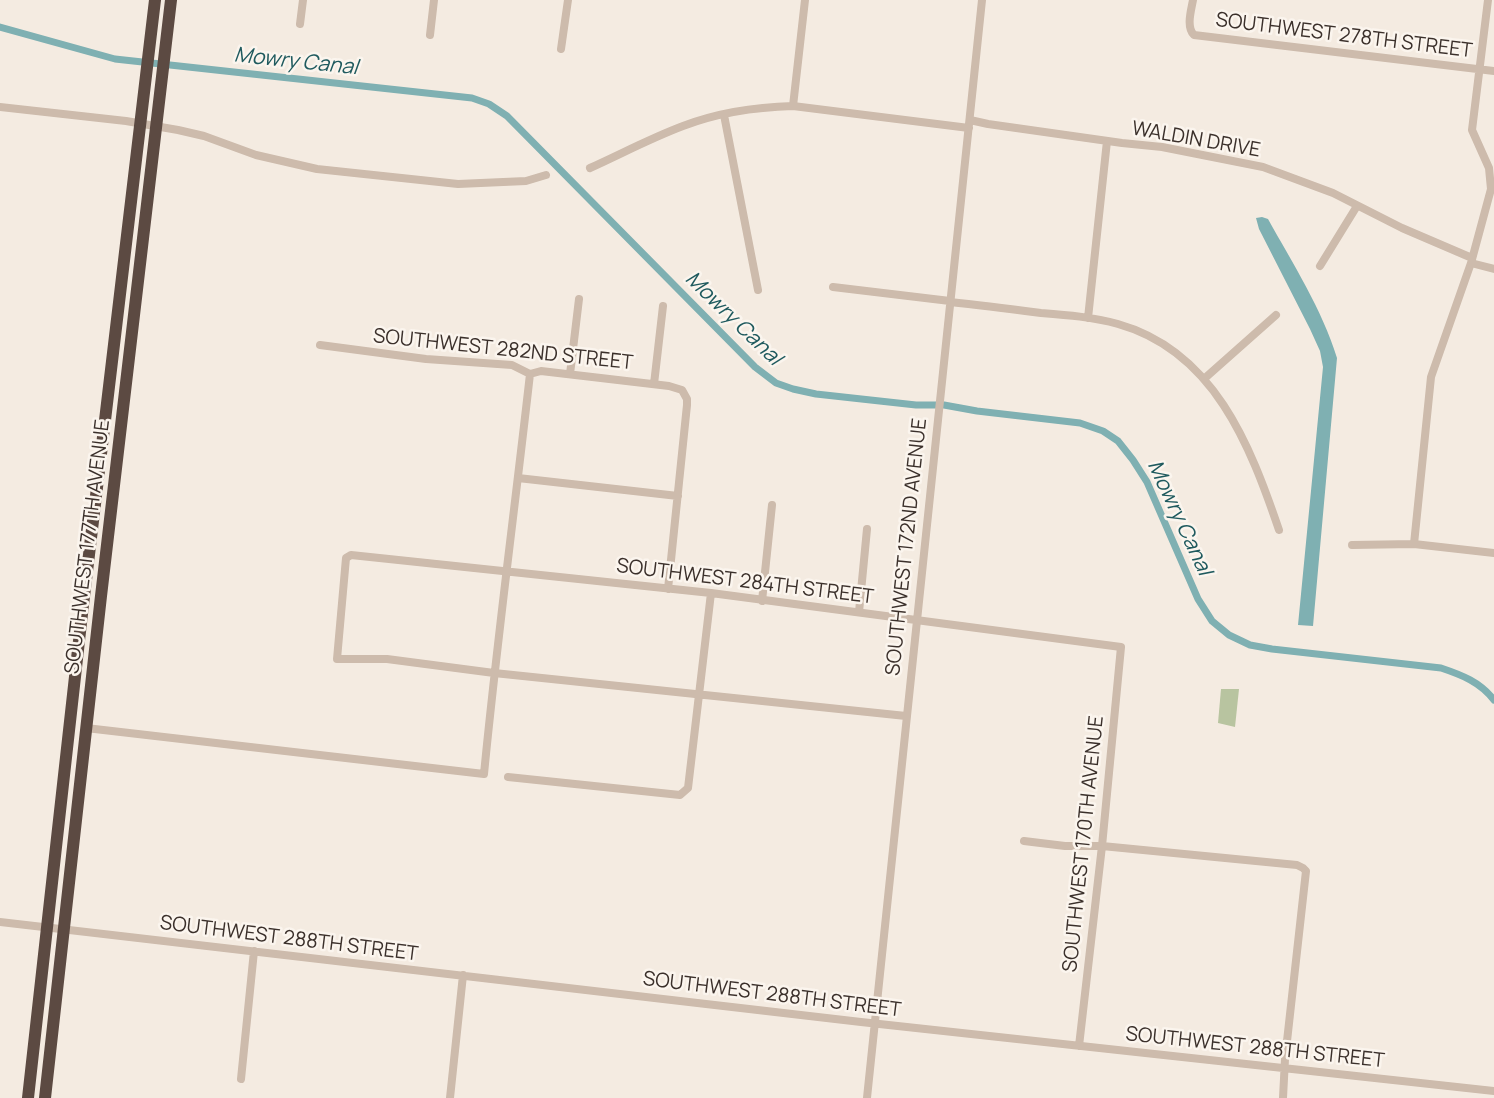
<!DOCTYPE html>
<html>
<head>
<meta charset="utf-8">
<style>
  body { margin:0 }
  canvas { display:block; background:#f4ebe1 }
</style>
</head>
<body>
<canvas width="1494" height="1098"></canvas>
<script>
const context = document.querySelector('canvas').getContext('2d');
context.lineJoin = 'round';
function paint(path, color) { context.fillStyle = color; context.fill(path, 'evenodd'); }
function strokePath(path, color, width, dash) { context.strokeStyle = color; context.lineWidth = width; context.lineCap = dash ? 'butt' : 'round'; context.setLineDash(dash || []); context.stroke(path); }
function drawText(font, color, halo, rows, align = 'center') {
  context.font = font + ' Manrope,sans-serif'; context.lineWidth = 5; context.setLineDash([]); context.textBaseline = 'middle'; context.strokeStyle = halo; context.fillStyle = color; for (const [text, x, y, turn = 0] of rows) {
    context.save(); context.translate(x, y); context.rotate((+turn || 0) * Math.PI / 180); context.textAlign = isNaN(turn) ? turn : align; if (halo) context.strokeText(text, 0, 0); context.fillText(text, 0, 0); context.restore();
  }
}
paint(new Path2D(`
  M1221,689H1239L1235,727L1218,723Z`), '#b8c4a0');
paint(new Path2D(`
  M1262,217L1268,219C1293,264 1322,309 1337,358L1313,626L1298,625L1323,367L1320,351L1310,329L1259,229L1256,218Z`), '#7fb0b2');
strokePath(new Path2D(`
  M0,27L115,59L472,98L489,104L507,116L755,367L776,383L793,389L816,394L916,405H944L977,411L1080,423L1103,431L1118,441L1133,460L1147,482L1198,599L1212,621L1229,635L1250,645L1272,649L1441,668C1462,675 1480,682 1494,700`), '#7fb0b2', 7);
strokePath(new Path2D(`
  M1193,0C1191,11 1186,27 1194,35L1494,71
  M300,24L303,0
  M430,35L434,0
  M561,49L568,0
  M793,106L805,0
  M0,107L126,121L178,130L204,136L256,155L317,169L458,184L526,181L546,175
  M724,115L758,290
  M970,120L988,124L1122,143L1162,147L1263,167L1333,193L1402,228L1472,258
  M590,168C621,154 651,138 683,126C717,113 757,107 793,106L969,128
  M1471,263L1494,269
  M1320,266L1357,206
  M833,287L950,301
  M950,302C980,305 1011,309 1041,313C1067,315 1093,317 1118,324C1214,351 1250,445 1279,530
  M1088,318L1107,141
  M320,345L426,359L512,365L530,374L541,371L669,386L682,390L687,399V405L668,589
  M570,374L579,299
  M1205,378L1276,315
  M654,384L663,306
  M518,478L678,496
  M1414,544L1431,377L1471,263L1491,189L1489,168L1472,130L1488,0
  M1352,545L1414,544L1494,553
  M762,601L772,505
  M859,612L867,529
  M906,716L494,673L387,659H337L346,558L351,555L711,593L1121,647L1102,846L1079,1046
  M86,728L484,774C497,640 515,507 530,374
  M508,777L680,795L688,788L711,593
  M1024,841L1065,846H1102L1297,865L1303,868L1306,871L1285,1059L1283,1098
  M0,922L861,1022L1494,1091
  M241,1079L254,951
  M450,1098L463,975
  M867,1098L982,0`), '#cdbbac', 8);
strokePath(new Path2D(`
  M28,1098L83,605L155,0
  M45,1098L101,596L171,0`), '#5c4a42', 12);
drawText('20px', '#3b302b', '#fbf5ee', [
  ["SOUTHWEST 278TH STREET",1344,36,7],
  ["WALDIN DRIVE",1196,140,10],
  ["SOUTHWEST 282ND STREET",503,350,6],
  ["SOUTHWEST 177TH AVENUE",88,547,-83],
  ["SOUTHWEST 172ND AVENUE",907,547,-84],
  ["SOUTHWEST 284TH STREET",745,582,7],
  ["SOUTHWEST 170TH AVENUE",1084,844,-84],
  ["SOUTHWEST 288TH STREET",289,939,7],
  ["SOUTHWEST 288TH STREET",772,995,7],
  ["SOUTHWEST 288TH STREET",1255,1048,6]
]);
drawText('italic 21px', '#1f5a5e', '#fbf5ee', [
  ["Mowry Canal",296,62,6],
  ["Mowry Canal",733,319,44],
  ["Mowry Canal",1179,518,65]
]);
</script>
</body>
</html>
